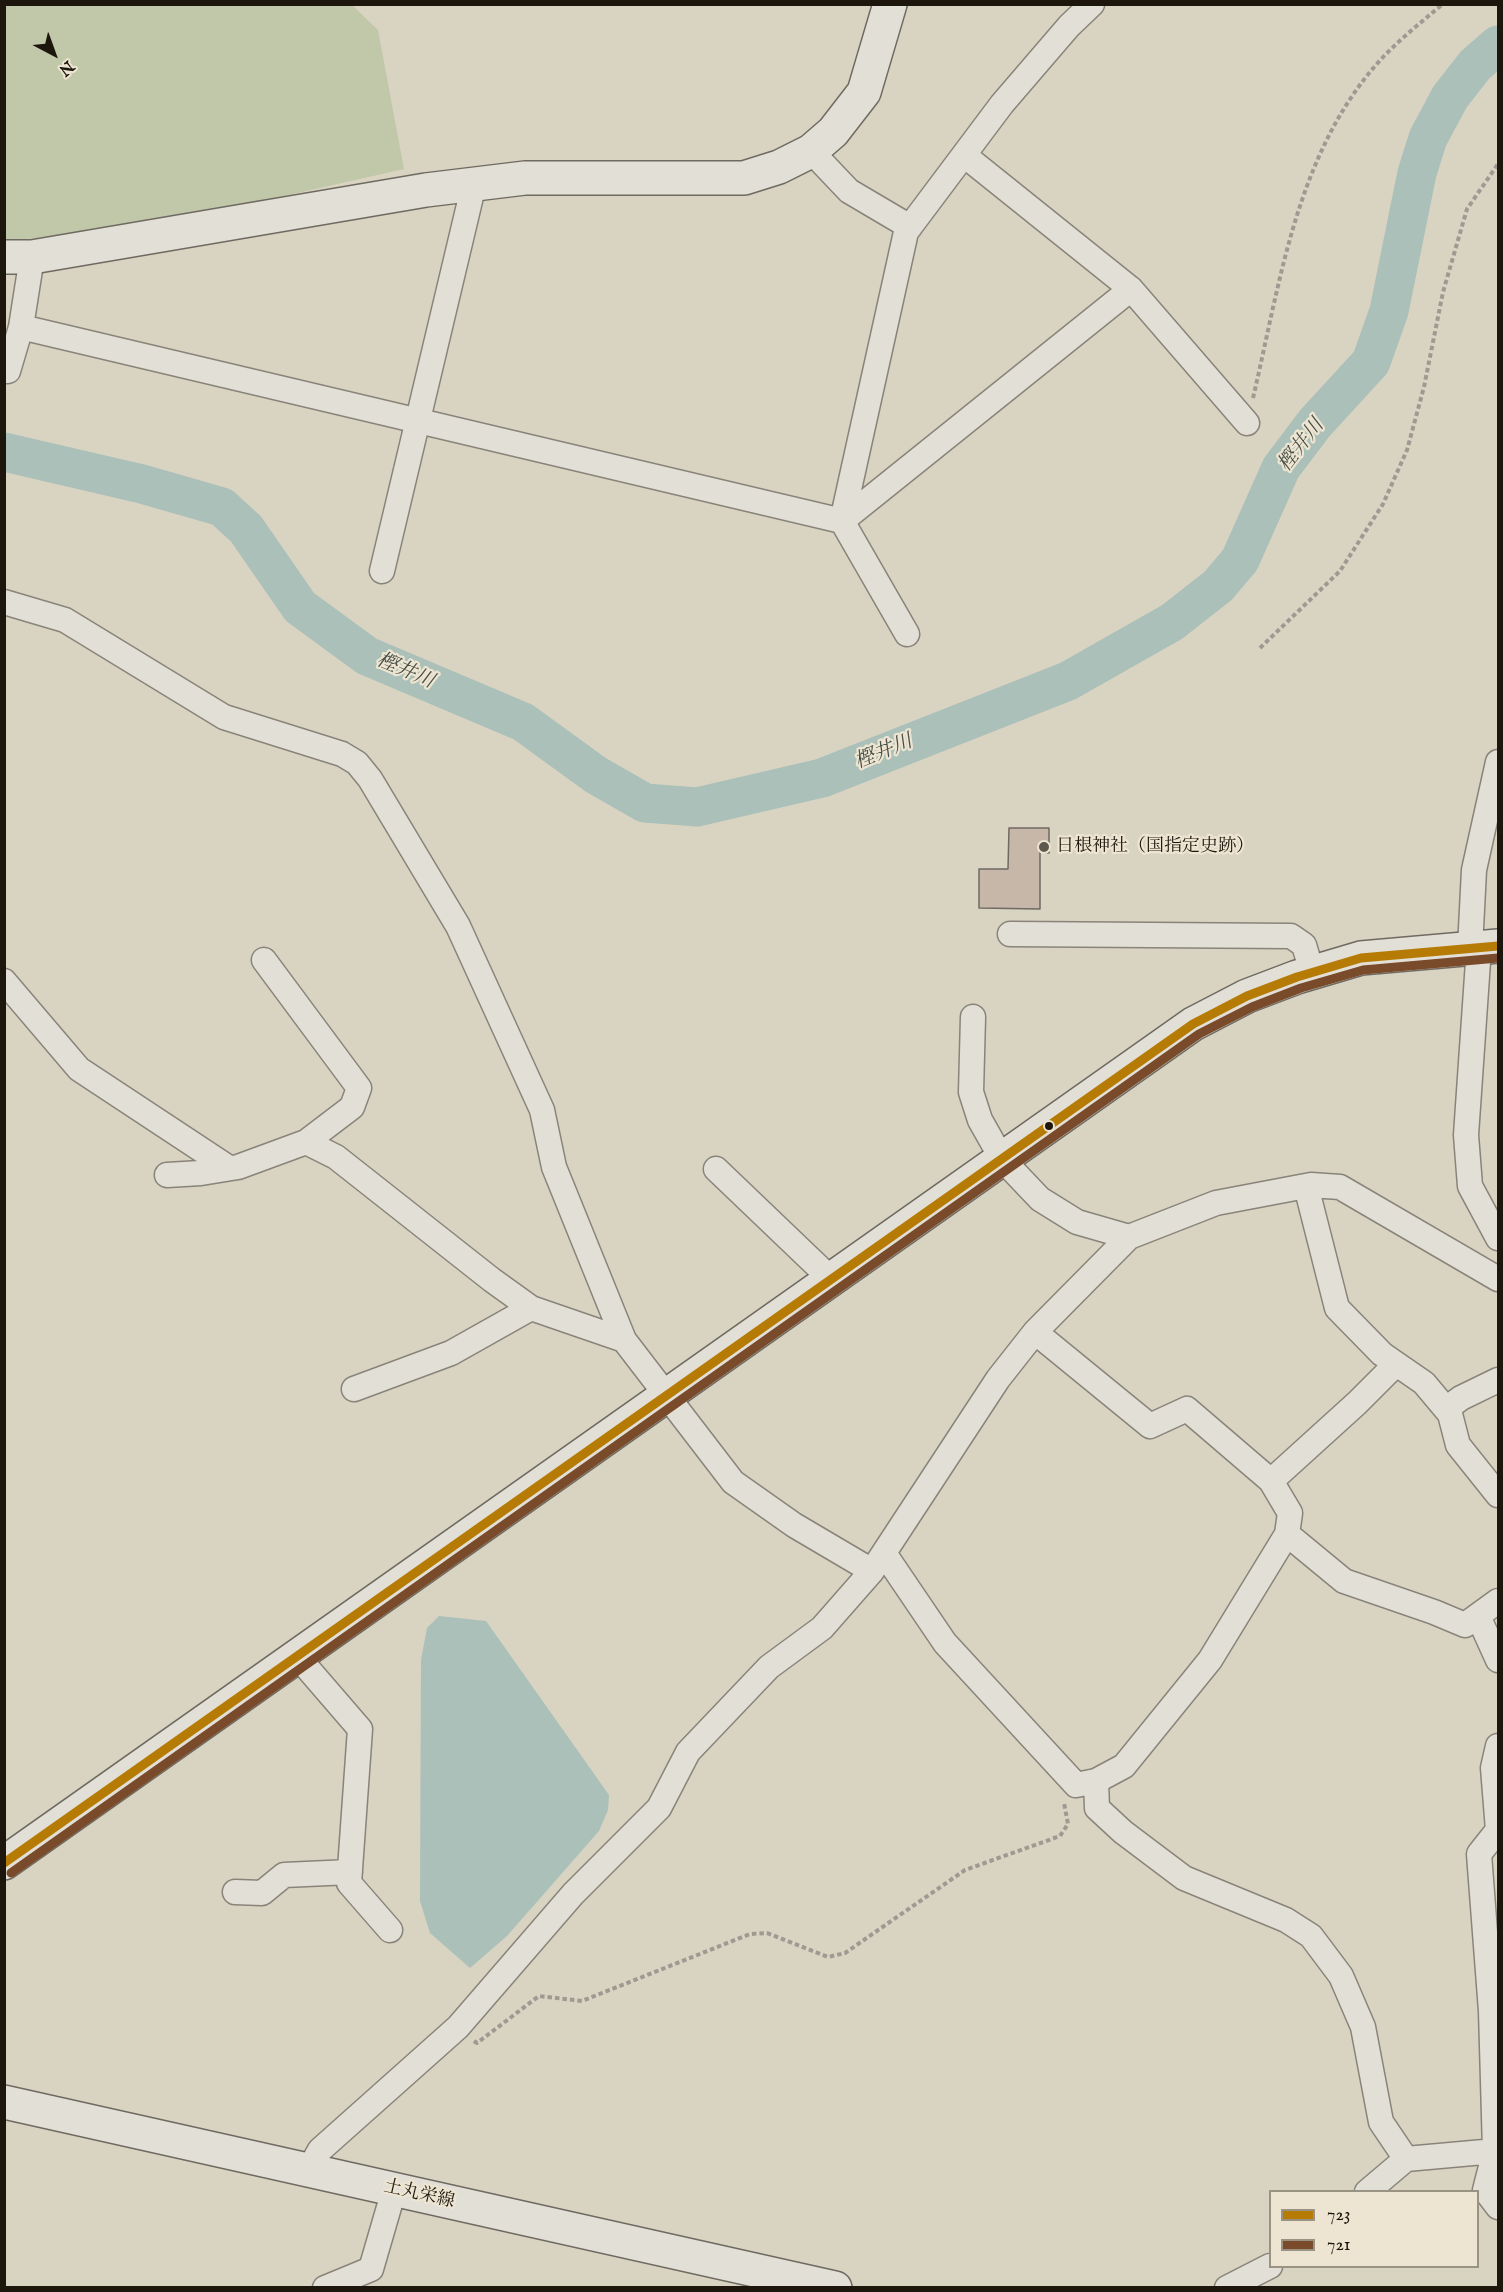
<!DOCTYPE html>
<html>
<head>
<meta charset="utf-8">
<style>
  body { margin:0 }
  #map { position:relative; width:1503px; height:2292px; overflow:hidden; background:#d9d3c2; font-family:"IM FELL English",serif }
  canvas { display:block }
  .frame { position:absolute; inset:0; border:6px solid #1d160d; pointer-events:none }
  .legend { position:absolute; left:1269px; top:2190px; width:210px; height:78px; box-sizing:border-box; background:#ede5d1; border:2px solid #9a9283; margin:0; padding:8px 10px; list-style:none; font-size:18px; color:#1d160d }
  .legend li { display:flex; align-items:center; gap:12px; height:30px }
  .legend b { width:30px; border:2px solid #9a9283 }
  .north { position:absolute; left:24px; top:24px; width:60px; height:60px; -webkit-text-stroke:4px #ede5d1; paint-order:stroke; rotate:139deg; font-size:16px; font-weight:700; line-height:24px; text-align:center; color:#1d160d }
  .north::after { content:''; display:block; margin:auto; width:21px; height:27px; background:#1d160d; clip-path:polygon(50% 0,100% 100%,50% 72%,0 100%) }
</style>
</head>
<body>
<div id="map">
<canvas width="1503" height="2292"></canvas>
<div class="frame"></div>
<ul class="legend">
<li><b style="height:8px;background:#b67b04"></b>723</li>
<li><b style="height:8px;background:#7a4b2a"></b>721</li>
</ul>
<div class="north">N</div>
</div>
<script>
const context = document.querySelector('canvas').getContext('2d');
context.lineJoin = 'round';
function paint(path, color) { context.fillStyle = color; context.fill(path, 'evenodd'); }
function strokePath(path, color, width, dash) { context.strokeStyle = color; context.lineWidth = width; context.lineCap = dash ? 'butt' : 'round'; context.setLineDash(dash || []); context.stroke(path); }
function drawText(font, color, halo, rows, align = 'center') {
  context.font = font + ' "IM FELL English","Noto Serif JP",serif'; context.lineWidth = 4.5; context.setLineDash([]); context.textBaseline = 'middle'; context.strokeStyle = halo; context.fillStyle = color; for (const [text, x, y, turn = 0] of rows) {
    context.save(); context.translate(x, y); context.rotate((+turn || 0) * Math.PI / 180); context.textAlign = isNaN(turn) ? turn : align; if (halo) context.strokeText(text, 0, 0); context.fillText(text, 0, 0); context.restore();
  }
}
paint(new Path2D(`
  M4,5H352L378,30L404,169L209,213L93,235L7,240L4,238Z`), '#c1c8a9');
paint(new Path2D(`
  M439,1616L486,1621L609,1795L608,1810L599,1831L507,1936L470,1968L430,1933L420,1901L421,1660L427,1628Z`), '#aac0b9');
strokePath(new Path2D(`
  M4,452L142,484L222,507L246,529L300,607L367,656L523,722L596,775L645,803L697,807L822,778L1068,681L1172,622L1218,586L1240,560L1281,468L1315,423L1371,362L1389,311L1417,173L1428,138L1450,97L1475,65L1498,45`), '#aac0b9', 39);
const building = new Path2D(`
  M1009,828H1049V853L1040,852V909L979,908V869H1008Z`);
paint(building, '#c7b7a8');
strokePath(building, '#6f6a61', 1.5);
const street = new Path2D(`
  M811,151L849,191L910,227
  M964,155L1131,289L1247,423
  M21,327L842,521L1131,289
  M8,371L21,327L32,257
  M382,571L474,184
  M4,602L65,620L224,717L342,754L357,763L370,779L458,926L542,1110L554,1167L624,1340
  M907,634L842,521L906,232L1002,104L1069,26L1092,4
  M1010,934L1291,936L1304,945L1312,972
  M1479,947L1466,1135L1470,1186L1498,1238
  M1470,948L1474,870L1498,762
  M264,960L359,1088L352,1107L306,1142
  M4,981L79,1069L229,1168
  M973,1017L971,1092L980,1120L1002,1159L1040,1199L1077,1222L1129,1237L1216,1203L1311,1185L1340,1187L1498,1279
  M716,1169L832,1280
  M167,1175L201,1173L238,1167L306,1142L336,1157L492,1280L531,1308
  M1306,1186L1337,1308L1382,1354L1424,1383L1450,1414L1458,1445L1498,1495
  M1035,1332L1150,1426L1187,1409L1271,1481L1290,1513L1287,1534
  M354,1389L451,1353L531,1308L624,1340L733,1482L794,1525L872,1571
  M1446,1409L1461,1398L1498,1380
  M1271,1481L1357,1403L1396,1364
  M884,1553L945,1643L1076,1785L1096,1781
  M1478,1616L1498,1660
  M297,1656L360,1729L349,1883L390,1930
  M1498,1746L1493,1768L1498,1830L1479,1854L1491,2011L1495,2151L1485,2190L1498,2207
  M235,1892L262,1893L284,1875L350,1872
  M1406,2159L1381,2122L1363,2027L1341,1976L1311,1936L1286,1920L1184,1878L1123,1832L1097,1808L1096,1781L1124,1766L1210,1660L1287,1534L1344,1581L1434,1612L1465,1625L1498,1601
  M308,2171L320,2150L458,2027L573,1894L659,1808L688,1752L769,1667L822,1628L872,1571L998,1379L1035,1332L1129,1237
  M1367,2192L1406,2159L1495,2151L1498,2149
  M325,2288L371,2269L394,2190
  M1227,2288L1270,2266`);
const secondary = new Path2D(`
  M4,257H32L426,190L525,178H744L779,167L811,151L833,132L864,92L890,4
  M4,1863L1193,1024L1247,996L1297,977L1361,958L1498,946
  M4,2102L835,2288`);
strokePath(street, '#89847a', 27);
strokePath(secondary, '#6f6a61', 36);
strokePath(new Path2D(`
  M1253,398C1280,283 1296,158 1375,66C1395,43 1420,23 1443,4
  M1260,648L1340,571L1383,504L1407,450L1424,387L1443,292L1467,209L1498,164
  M474,2041L477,2043L539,1996L582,2001L750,1934L767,1933L828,1957L845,1953L965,1870L1060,1836L1068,1824L1064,1803`), '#9e9a92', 4, [4.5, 3]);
strokePath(street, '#e2dfd6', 24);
strokePath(secondary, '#e2dfd6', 33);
strokePath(new Path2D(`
  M4,1863L1193,1024L1247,996L1297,977L1361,958L1498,946`), '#b67b04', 9);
strokePath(new Path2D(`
  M11,1873L1199,1034L1252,1007L1301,988L1363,970L1498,958`), '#7a4b2a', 9);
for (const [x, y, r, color] of [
  [1044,847,6,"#5f584c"],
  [1049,1126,5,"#1d160d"]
]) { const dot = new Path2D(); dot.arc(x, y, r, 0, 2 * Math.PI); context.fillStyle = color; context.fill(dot); strokePath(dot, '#ede5d1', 2); }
drawText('18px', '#1d160d', '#ede5d1', [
  ["日根神社（国指定史跡）",1056,847]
], 'left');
drawText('18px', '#1d160d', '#ede5d1', [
  ["土丸栄線",419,2195,13]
]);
drawText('italic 20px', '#474f48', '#ede5d1', [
  ["樫井川",1302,446,-52],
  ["樫井川",405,672,23],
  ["樫井川",884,753,-22]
]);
</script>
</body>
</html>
